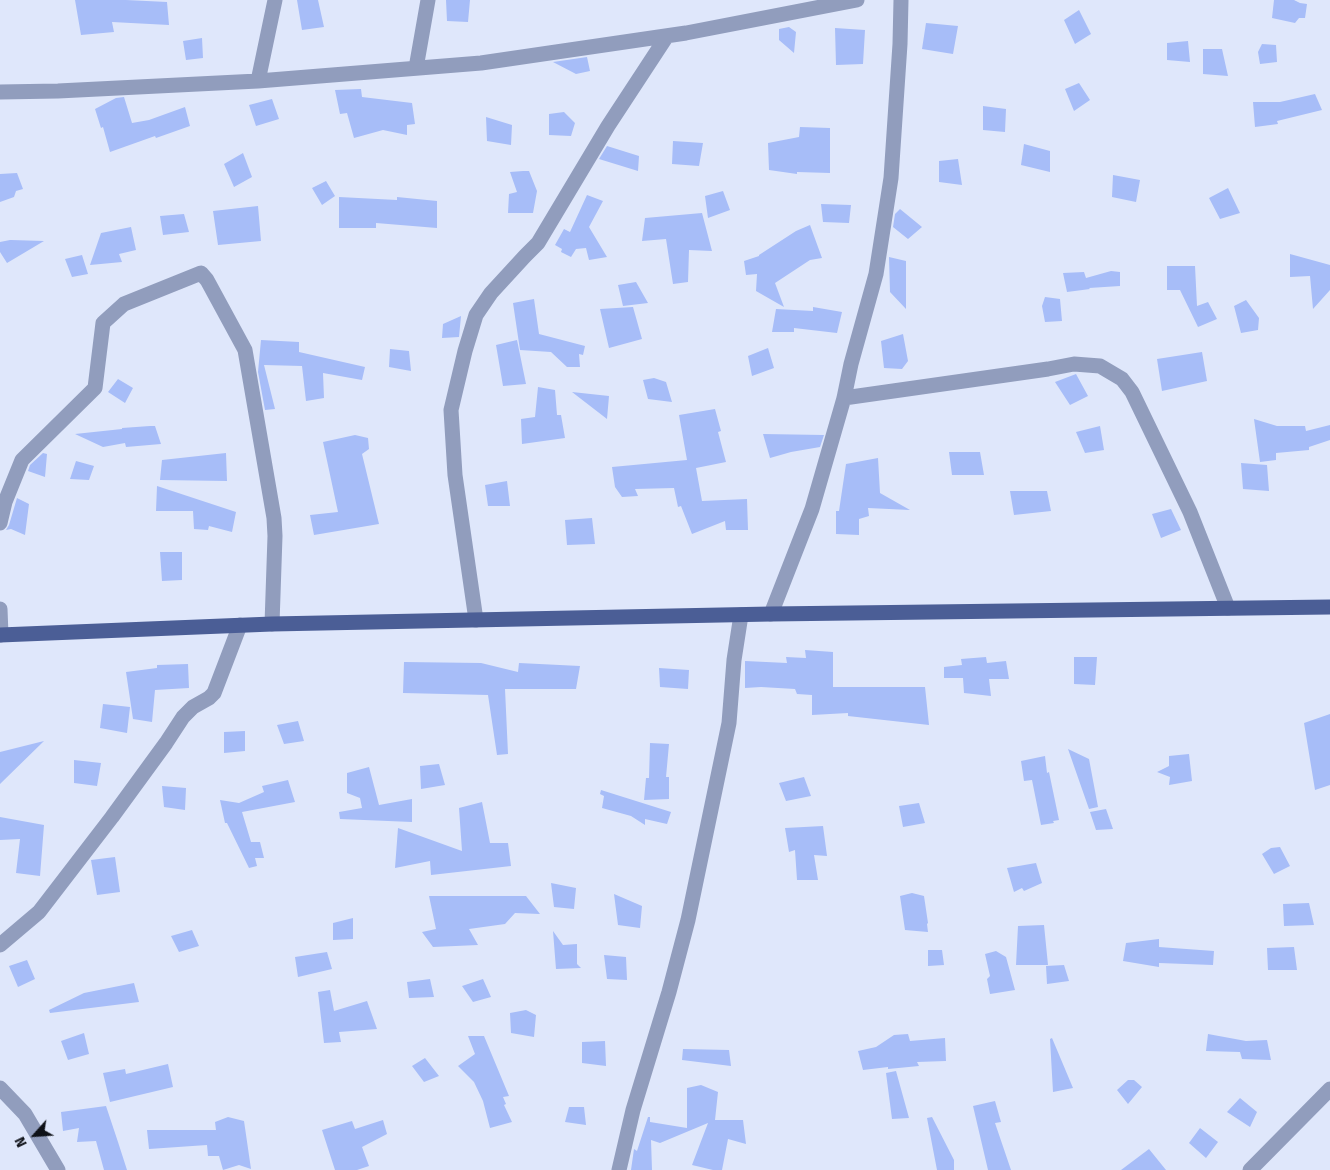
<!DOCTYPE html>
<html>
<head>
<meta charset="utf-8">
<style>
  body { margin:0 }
  #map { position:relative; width:1330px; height:1170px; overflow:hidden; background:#dfe7fb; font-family:"Fira Sans",sans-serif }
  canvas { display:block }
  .north { position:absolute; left:10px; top:1110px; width:50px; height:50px; -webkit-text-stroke:4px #dfe7fb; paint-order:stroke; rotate:244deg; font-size:14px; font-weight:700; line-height:20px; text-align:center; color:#0f1218 }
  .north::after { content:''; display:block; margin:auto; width:18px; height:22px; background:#0f1218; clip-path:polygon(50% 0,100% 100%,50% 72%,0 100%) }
</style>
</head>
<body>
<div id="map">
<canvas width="1330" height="1170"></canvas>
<div class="north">N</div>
</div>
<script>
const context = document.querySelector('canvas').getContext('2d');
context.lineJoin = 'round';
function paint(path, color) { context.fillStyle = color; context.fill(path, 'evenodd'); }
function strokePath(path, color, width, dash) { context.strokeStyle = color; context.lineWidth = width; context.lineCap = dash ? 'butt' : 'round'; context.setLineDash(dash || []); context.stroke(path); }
paint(new Path2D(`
  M75,0H126L167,2L169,25L112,22L114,32L81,35Z
  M297,0H318L324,27L302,30Z
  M446,0H470L468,22L447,21Z
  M1274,0H1294L1300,3L1307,4L1305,18H1299L1295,23L1272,18Z
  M1079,10L1091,34L1075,44L1064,20Z
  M926,23L958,26L953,54L922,49Z
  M789,27L796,32L794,53L779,40V29Z
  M835,28L865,30L863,64L836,65Z
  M202,38L203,58L186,60L183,41Z
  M1188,41L1190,62L1167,60V43Z
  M1262,44L1276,45L1277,62L1260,64L1258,52Z
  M1203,49H1222L1228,76L1203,74Z
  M587,57L590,71L576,74L553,62Z
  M1079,83L1090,100L1074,111L1065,89Z
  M361,89L362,97L412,103L415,124L407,125V135L383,130L354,138L347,113L340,114L335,90Z
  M1315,94L1322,110L1277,121L1278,124L1255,127L1253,102H1280Z
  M124,97L132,123L149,120L185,107L190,126L156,138L155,136L110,152L103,127L101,128L95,109L116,98Z
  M272,99L279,119L256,126L249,105Z
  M983,106L1006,109L1005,132L983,130Z
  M564,112L575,123L571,136L549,135V114Z
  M486,117L512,125L511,145L487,141Z
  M800,127L830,128V173L797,172V174L769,170L768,143L799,137Z
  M673,141L703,143L699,166L672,164Z
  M1024,144L1050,151V172L1021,165Z
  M607,146L639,156L638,171L599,159Z
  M243,153L252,177L234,187L224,164Z
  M958,159L962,185L939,182V161Z
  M523,171H529L537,191L533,213H508L509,194L517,192L510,172Z
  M17,173L23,189L16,191L14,197L0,202V174Z
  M1113,175L1140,180L1136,202L1112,197Z
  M326,181L335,196L322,205L312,188Z
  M1228,188L1240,213L1220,219L1209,198Z
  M723,191L730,210L708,218L705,196Z
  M587,195L603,201L589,227L607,257L589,260L586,248L576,249L571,257L561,252L562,249L555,245L564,229L570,232Z
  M339,197L397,200V197L437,201V228L376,223V228H339Z
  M821,204L851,205L849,223L823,222Z
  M258,206L261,241L218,245L213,211Z
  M900,209L922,227L908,239L893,227L895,214Z
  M702,213L712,251L689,250L688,282L673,284L666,239L642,241L645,218Z
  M184,214L189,232L163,235L160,216Z
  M810,225L822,258L810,260L775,283L784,307L756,291L757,274L746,275L744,261L759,256V255L796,231Z
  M131,227L136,250L119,254L122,262L90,265L101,233Z
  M10,240H11L44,241L7,263L0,252V242Z
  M1290,254L1330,265V290L1313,309L1310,276L1290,277Z
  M82,255L88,274L72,277L65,259Z
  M889,257L906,261V309L890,292Z
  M1167,266H1195L1197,306L1208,302L1217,319L1198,327L1180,290H1167Z
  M1111,271L1120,272V286L1089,288L1090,289L1067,292L1063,273L1084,272L1086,278Z
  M636,282L648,303L623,306L618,285Z
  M1045,297L1060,299L1062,321L1045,322L1042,306Z
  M534,299L539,334L585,346L583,355L579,354L580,367H567L551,352L520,350L513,303Z
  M1246,300L1259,318L1258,330L1241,333L1234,306Z
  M633,307L642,339L609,348L600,309Z
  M813,307L842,312L837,333L794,328V332H772L776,309L813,311Z
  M461,316L459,337L442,338L443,324Z
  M903,334L908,361L902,369L884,368L881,341Z
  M261,340L299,342V352L365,367L362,380L323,373L324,398L306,401L302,366L264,365L275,409L265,410L258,372Z
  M517,340L526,384L503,386L496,345Z
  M768,348L774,368L752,376L748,356Z
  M390,349L409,351L411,371L389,367Z
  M1202,352L1207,381L1162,391L1157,359Z
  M1076,374L1088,396L1070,405L1055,382Z
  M654,378L666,382L672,402L648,399L643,380Z
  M118,379L133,388L125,403L108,392Z
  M538,387L555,390L557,415H561L565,438L522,444L521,419L535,417Z
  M572,392L609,396L607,419Z
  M715,409L721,431L718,432L726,462L696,468L702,501L747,499L748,530H726L725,521L692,534L681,506L678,507L674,488L635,489L638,496L622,497L615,487L612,467L687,460L679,415Z
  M1254,419L1277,426H1305L1306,431L1330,425V440L1309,447V450L1276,453V460L1260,462Z
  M150,426H155L161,444L126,447L125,443L103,447L75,434L122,429V428Z
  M1100,426L1104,450L1085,453L1076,432Z
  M763,434L824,435L820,447L791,452L770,458Z
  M355,435L368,438L369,449L362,454L379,524L314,535L310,515L338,512L323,442Z
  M949,452H980L984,475H952Z
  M43,453L47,454L45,477L28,471L30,465Z
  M226,453L227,481L160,480L162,460Z
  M878,458L880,493L910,510L868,508L869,516L859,519V535L836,534V511H839L846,464Z
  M76,461L94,466L89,480L70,479Z
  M1241,463L1267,465L1269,491L1243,489Z
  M507,481L510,506H488L485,485Z
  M157,486L236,512L232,532L209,526L208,530L194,529L193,511H156Z
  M1010,491H1047L1051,511L1014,515Z
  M17,498L29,504L25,535L11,529L6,530L9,525Z
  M1171,509L1181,530L1161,538L1152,514Z
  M592,518L595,544L567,545L565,520Z
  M160,552H182V580L162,581Z
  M805,650L833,652V687H925L929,725L848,716V713L812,715V695L797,694L795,689L761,687L745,688V661L787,663L786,657L806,658Z
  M986,657L987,663L1006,661L1009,679H989L991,696L964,693L963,678H944V667L962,665L961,659Z
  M1074,657H1097L1095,685L1074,684Z
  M404,662L481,663L518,672L519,663L580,666L576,689H505L508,754L497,755L488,695L403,693Z
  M188,664L189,688L155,690L152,722L133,719L126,672L157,668V665Z
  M659,668L689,670L688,689L660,687Z
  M103,704L130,707L127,733L100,728Z
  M1330,714V785L1315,790L1304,723Z
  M298,721L304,741L284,744L277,725Z
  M245,731V751L224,753V732Z
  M44,741L0,784V752Z
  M650,743L669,744L666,777H669V799L644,800L646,778H649Z
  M1068,749L1089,759L1098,807L1089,809Z
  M1189,754L1192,781L1169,785L1170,777L1157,772L1169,766V756Z
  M1045,756L1047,773L1049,772L1059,820L1053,821L1054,823L1041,825L1032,780L1024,781L1021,761Z
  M74,760L101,763L97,786L74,783Z
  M439,764L445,785L421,789L420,766Z
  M369,767L379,805L412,799V822L340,819L339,812L362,808L360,798L347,793V773Z
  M804,777L811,796L786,801L779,783Z
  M288,780L295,802L242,812L251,842H260L264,858H255L257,866L249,868L227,823H225L220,800L239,803L264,792L262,786Z
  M162,786L186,788L185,810L164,807Z
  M601,790L671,812L667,824L645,819V825L631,816L602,808L604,796L600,794Z
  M482,802L490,843H508L511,866L431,875L430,861L395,868L398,828L462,851L459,808Z
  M919,803L925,823L903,827L899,806Z
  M1106,809L1113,829L1096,830L1090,812Z
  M0,817L44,825L40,876L16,873L20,839L0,840Z
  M823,826L827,856L814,855L818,880H797L795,850L789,852L785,828Z
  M1280,847L1290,866L1274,874L1262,854L1271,848Z
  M115,857L120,892L97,895L91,860Z
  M1036,863L1042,883L1024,891L1022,888L1014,892L1007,868Z
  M551,883L576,888L574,909L554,907Z
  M912,893L924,896L928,923L927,924L928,932L905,930L900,896Z
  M614,894L642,906L640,928L618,925Z
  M429,896H526L540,914L515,913L505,924L469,929L478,945L433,947L422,932L436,929Z
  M1309,903L1314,925L1284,926L1283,904Z
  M353,918V939L333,940V923Z
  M1044,925L1048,965H1016L1018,926Z
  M192,930L199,946L179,952L171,936Z
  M553,931L563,945L577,944V964L581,968L556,969Z
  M1159,939V947L1214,951L1213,965L1159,963V967L1123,961L1126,943Z
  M1294,947L1297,970H1268L1267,948Z
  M928,950H942L944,965L928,966Z
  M996,951L1006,957L1015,990L990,994L987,979L990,976L985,954Z
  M327,952L332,969L298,977L295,957Z
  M604,955L626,957L627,980L607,979Z
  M27,960L35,979L18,987L9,966Z
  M1064,965L1069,981L1047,984L1046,966Z
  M430,979L434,997L409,998L407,982Z
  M483,979L491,997L473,1002L462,986Z
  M134,983L139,1002L50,1013L49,1010L84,993Z
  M330,990L334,1011L367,1001L377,1029L339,1032L341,1042L324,1043L318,992Z
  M526,1010L536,1015L534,1037L511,1033L510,1013Z
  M84,1033L89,1054L68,1060L61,1041Z
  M908,1034L910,1041L945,1038L946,1061L917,1062L919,1066L888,1069V1067L863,1070L858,1051L876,1047L894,1035Z
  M1208,1034L1246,1041L1267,1040L1271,1060L1242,1059L1240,1052L1206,1051Z
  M468,1036H484L509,1096L503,1097L506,1104L504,1105L512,1122L490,1128L483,1101L474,1082L458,1066L475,1054Z
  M1052,1038L1073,1088L1053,1092L1050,1039Z
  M605,1041L606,1066L582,1063V1042Z
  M683,1049L729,1050L731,1066L682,1060Z
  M425,1058L439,1076L424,1082L412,1066Z
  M168,1064L173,1087L110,1102L103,1073L125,1069L126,1074Z
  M896,1071L909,1118L892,1119L886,1073Z
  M1128,1080H1134L1142,1087L1128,1104L1117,1090Z
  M701,1085L718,1092L715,1120H743L746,1144L728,1139L722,1170H713L692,1165L708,1123L660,1143L651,1140L652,1170H631L634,1149L637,1151L648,1117H650V1122L687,1128V1088Z
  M1240,1098L1257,1112L1250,1127L1227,1112Z
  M995,1101L1001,1122L995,1123L1011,1170H988L973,1106Z
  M106,1106L118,1142L127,1170H104L96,1141L77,1142L79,1128L63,1131L61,1112Z
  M569,1107H584L586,1125L565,1122Z
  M228,1117L244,1121L251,1169L239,1165L223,1170L219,1156H208L207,1145L149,1149L147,1130H216L215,1122Z
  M932,1117L954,1160V1170H937L927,1118Z
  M383,1120L387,1134L362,1147L369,1166L357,1170H335L322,1130L352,1121L355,1129Z
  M1200,1128L1218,1142L1206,1158L1189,1143Z
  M1149,1149L1166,1170H1121Z`), '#a7bdf8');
strokePath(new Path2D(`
  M416,68L428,0
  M258,81L275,0
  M0,92L58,91L258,81L481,63L686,33L857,0
  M844,398L1048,369L1074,364L1100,366L1122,379L1132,392L1190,512L1228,608
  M0,523L5,502L22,460L95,388L103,323L124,304L201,273L207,280L245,350L274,518L275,536L272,624
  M0,609L1,635
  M771,614L812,509L844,398L851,364L876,274L891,178L900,44L901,0
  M476,620L455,475L451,410L465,351L476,315L491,293L525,256L538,243L608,126L667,36
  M0,945L39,912L112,817L166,743L183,717L193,707L209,698L214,693L240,625
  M0,1088L25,1114L58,1170
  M619,1170L633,1110L669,992L688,920L729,723L734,660L741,615
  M1250,1170L1330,1089`), '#919dbd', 15);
strokePath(new Path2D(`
  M0,635L272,624L771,614L1330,607`), '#4b5e96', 15);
</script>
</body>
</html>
